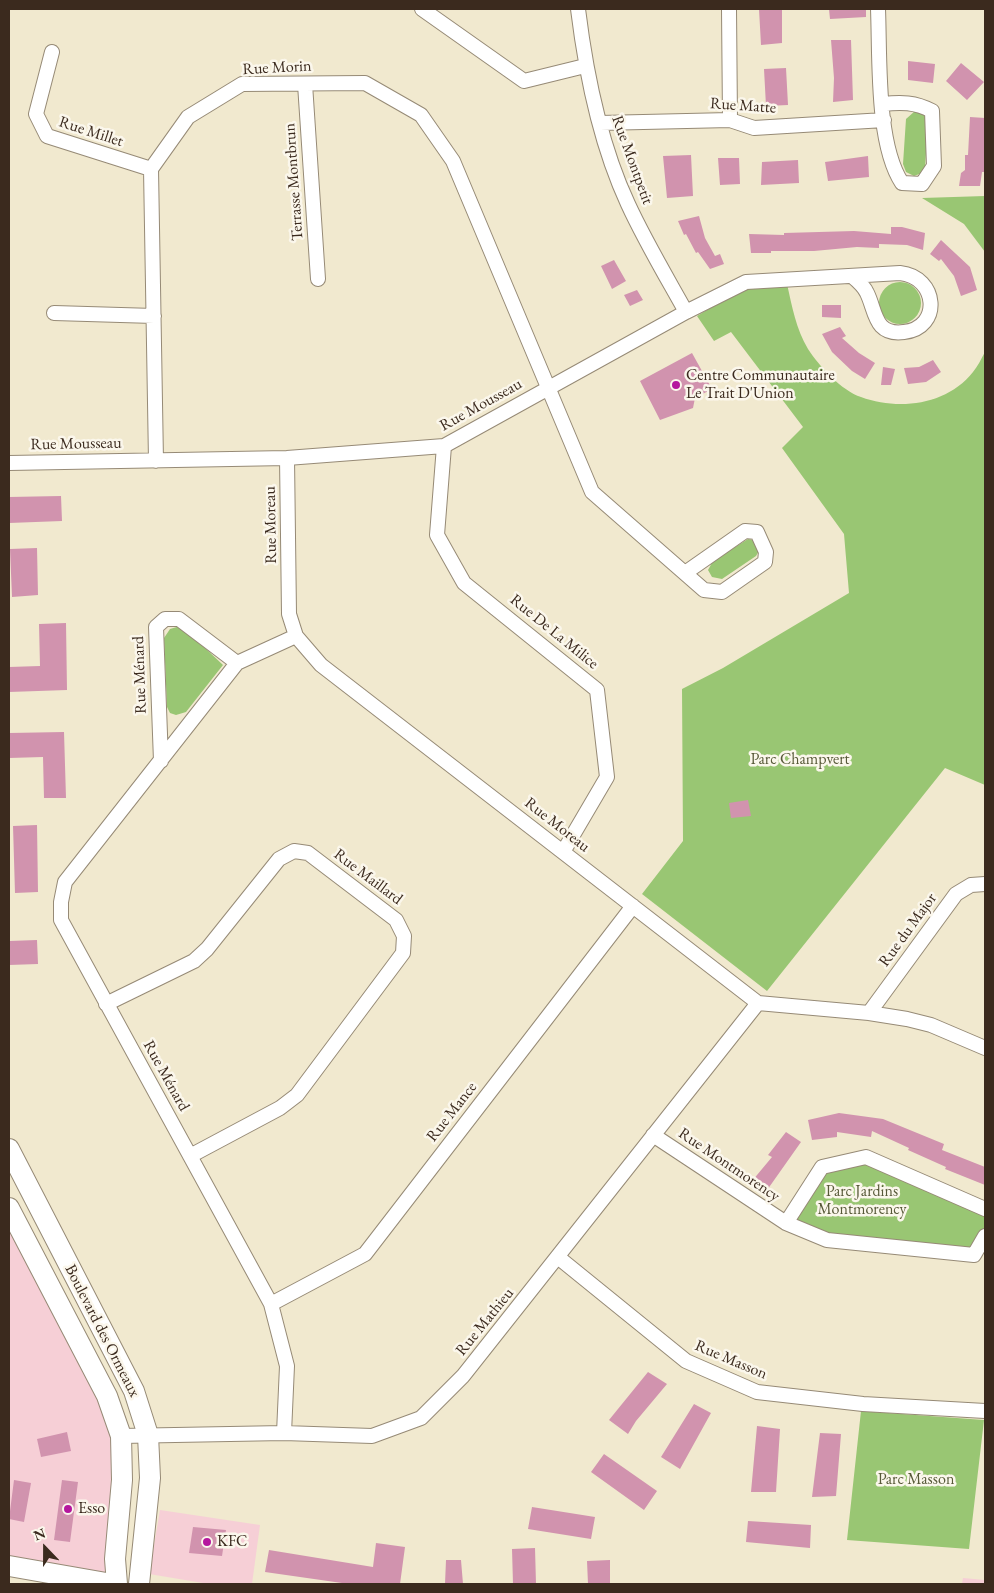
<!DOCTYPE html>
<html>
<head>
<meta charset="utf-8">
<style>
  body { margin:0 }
  #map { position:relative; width:994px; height:1593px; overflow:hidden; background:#f1e9cf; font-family:"EB Garamond",serif }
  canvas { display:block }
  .frame { position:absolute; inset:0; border:10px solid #3b2a1e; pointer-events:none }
  .north { position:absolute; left:20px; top:1523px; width:50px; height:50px; -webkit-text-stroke:4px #fbf7ec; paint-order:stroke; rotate:338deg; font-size:14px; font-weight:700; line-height:20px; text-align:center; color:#3b2a1e }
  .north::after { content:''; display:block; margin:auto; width:18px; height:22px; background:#3b2a1e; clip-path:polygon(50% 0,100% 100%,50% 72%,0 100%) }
</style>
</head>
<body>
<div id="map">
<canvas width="994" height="1593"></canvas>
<div class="frame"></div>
<div class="north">N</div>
</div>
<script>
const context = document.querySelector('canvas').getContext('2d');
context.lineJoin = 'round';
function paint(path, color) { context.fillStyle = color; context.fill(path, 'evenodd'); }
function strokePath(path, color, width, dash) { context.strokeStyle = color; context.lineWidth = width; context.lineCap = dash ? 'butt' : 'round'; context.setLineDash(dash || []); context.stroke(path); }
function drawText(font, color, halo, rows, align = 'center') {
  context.font = font + ' "EB Garamond",serif'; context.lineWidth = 5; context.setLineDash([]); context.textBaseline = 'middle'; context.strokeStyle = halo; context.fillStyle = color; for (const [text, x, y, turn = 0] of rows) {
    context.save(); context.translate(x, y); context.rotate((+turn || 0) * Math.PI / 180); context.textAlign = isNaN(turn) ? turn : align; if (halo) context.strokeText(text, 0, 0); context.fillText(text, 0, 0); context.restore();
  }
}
paint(new Path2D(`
  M9,1208L121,1436L117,1584L9,1567Z
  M160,1510L260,1525L252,1584H209L149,1574Z
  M963,1578L985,1580V1584H962Z`), '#f6cfd6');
paint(new Path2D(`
  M915,111L925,115L928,123L925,168L922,173L914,176L906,172L903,164L906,119Z
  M985,196V252L964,224L922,198Z
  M879 303a21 21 0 1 1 42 0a21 21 0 1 1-42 0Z
  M787,284C792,306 796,329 808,349C819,366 842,391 861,397C899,411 947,405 973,372C978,366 981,359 985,352V785L945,768L767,991L642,894L683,841L682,689L723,668L849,593L844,534L782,448L803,427L731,332L714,341L697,316L747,286Z
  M748,539L753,540L759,551L756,556L722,579L712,577L708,570L713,561Z
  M180,626L184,628L223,665L186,712L176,715L170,713L167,707L164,638L170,629Z
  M866,1157L985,1209V1236L974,1255L827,1240L786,1223L822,1167Z
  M861,1411L984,1420L969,1549L847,1540Z`), '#99c673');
paint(new Path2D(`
  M759,9H782V43L761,45Z
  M829,9H866V17L830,19Z
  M831,40H851L853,100L833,102L834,78Z
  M908,61L935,64L933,83L908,80Z
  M961,63L984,82L967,100L946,81Z
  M786,68L788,105L766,106L764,69Z
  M970,117L985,118V172H982L980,186H959L961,173L965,170V155H968Z
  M691,155L693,196L667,198L663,156Z
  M868,156L869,177L828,181L825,162Z
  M718,158H739L740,184L720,185Z
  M798,160L799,183L761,185L762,162Z
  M699,216L705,238L715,256L720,254L724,264L710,269L698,252L696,253L686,234L684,235L678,221Z
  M891,227H902L925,233L923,250L907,245L879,244V248L857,247L814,251H771V253H751L749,234L784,235V233L854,231L891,234Z
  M941,240L970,267L977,290L961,296L954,276L941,259L939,261L930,254Z
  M614,260L626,281L612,289L601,266Z
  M637,290L643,300L630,306L624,295Z
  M822,305H841V318L822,317Z
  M840,327L846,336L842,338L859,353L875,363L865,379L852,371L832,352L822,334Z
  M692,353L712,389L695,398L693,408L660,420L640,381Z
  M933,360L941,372L926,382L908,384L904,368L919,367Z
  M883,367L895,369L891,385H881Z
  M61,496L62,521L9,523V497Z
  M37,548L38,595L12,597L10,549Z
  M66,623L67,690L9,692V667L40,666L39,624Z
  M64,732L66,798H44L43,757L9,758V733Z
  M748,800L751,816L731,818L729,803Z
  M37,825L38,892L15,893L13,826Z
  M37,940L38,964L9,965V941Z
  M839,1113L883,1119L944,1144L942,1150L985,1167V1185L945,1169L946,1167L908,1150L909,1148L872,1131L871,1137L837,1132V1137L812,1140L808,1120Z
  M786,1132L801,1142L765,1193L752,1181L772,1157L768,1155Z
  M648,1372L667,1384L636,1421L628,1434L609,1420Z
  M694,1404L711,1413L680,1469L661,1457Z
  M757,1426L780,1429L776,1492H751Z
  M67,1432L71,1451L41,1457L37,1439Z
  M820,1433L841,1434L836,1496L812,1497Z
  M604,1454L657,1491L644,1510L591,1472Z
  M14,1480L31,1483L24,1522L9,1519Z
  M62,1480L78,1482L70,1542L54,1540Z
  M532,1507L595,1517L591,1539L528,1529Z
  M748,1521L811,1525L810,1548L746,1542Z
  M193,1527L226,1530L222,1556L189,1553Z
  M376,1543L405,1547L400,1584H349L265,1572L269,1550L373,1567Z
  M535,1548L536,1584H513L512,1549Z
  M446,1560H461L463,1584H445Z
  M610,1560V1584H588L587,1561Z`), '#d193ae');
const street = new Path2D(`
  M422,9L524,81L585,66
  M578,9C586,74 600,144 628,204C645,241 666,276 686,312
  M729,9L730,120
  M878,9C880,57 876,144 902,183L922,184L934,166L932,111C915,102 901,102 883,104
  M52,52L36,114L47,136L151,169
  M305,84L318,279
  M600,123L730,120L754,128L884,120
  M54,313L154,316
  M444,446L437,535L464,583L597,690L607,777L563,852
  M287,458L289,614L296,636L321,665L758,1003L869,1013L907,1019L931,1025L985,1048
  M156,461L151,169L188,117L242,84L365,83L421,115L453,161L592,492L704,590L722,592L765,562L766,552L757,532L745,531L685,573
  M9,463L287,458L444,446L686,312L746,282L900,273C938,277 942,328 904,332C874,336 876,311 867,293C864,286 858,281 852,276
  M161,761L156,627L165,619H179L237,663
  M106,1004L194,961L207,949L279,859L294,851L308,853L396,920L404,936L403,953L297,1095L280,1108L190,1156
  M869,1013L956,894L971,885L985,884
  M653,1135L786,1223L827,1240L974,1255L985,1236
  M786,1223L822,1167L866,1157L985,1209
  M559,1258L686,1361L757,1392L863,1404L985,1411
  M271,1304L365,1254L633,906
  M284,1433L287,1366L271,1304L61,920V902L65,882L237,663L296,636
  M121,1436L284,1433L372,1436L421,1418L463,1376L758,1003`);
const secondary = new Path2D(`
  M9,1149L134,1391L148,1435L150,1478L139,1584
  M9,1208L107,1396L121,1436L122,1480L115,1559L117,1584
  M9,1566L112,1584`);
strokePath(street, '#968a76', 16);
strokePath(secondary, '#968a76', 22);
strokePath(street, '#fff', 14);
strokePath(secondary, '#fff', 20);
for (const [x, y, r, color] of [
  [676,385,5,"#b5179e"],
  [68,1509,5,"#b5179e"],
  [207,1542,5,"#b5179e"]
]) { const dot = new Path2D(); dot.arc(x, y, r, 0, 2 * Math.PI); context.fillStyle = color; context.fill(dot); strokePath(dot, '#fbf7ec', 2); }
drawText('16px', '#3b2a1e', '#fbf7ec', [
  ["Rue Morin",277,68,-3],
  ["Rue Matte",743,106,4],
  ["Rue Millet",91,132,18],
  ["Rue Montpetit",632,160,70],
  ["Terrasse Montbrun",294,182,-94],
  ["Rue Mousseau",481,405,-29],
  ["Rue Mousseau",76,444,-1],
  ["Rue Moreau",271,525,-91],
  ["Rue De La Milice",554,632,39],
  ["Rue Ménard",140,675,-92],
  ["Rue Moreau",557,825,38],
  ["Rue Maillard",368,877,37],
  ["Rue du Major",908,930,-54],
  ["Rue Ménard",166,1076,61],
  ["Rue Mance",452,1112,-52],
  ["Rue Montmorency",729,1165,34],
  ["Rue Mathieu",485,1322,-51],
  ["Boulevard des Ormeaux",102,1331,63],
  ["Rue Masson",731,1360,23]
]);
drawText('16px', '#3b2a1e', '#fbf7ec', [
  ["Centre Communautaire",686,376],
  ["Le Trait D'Union",686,394],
  ["Esso",78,1509],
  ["KFC",217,1542]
], 'left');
drawText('16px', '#575938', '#fbf7ec', [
  ["Parc Champvert",800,760],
  ["Parc Jardins",862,1192],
  ["Montmorency",862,1210],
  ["Parc Masson",916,1480]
]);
</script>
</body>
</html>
